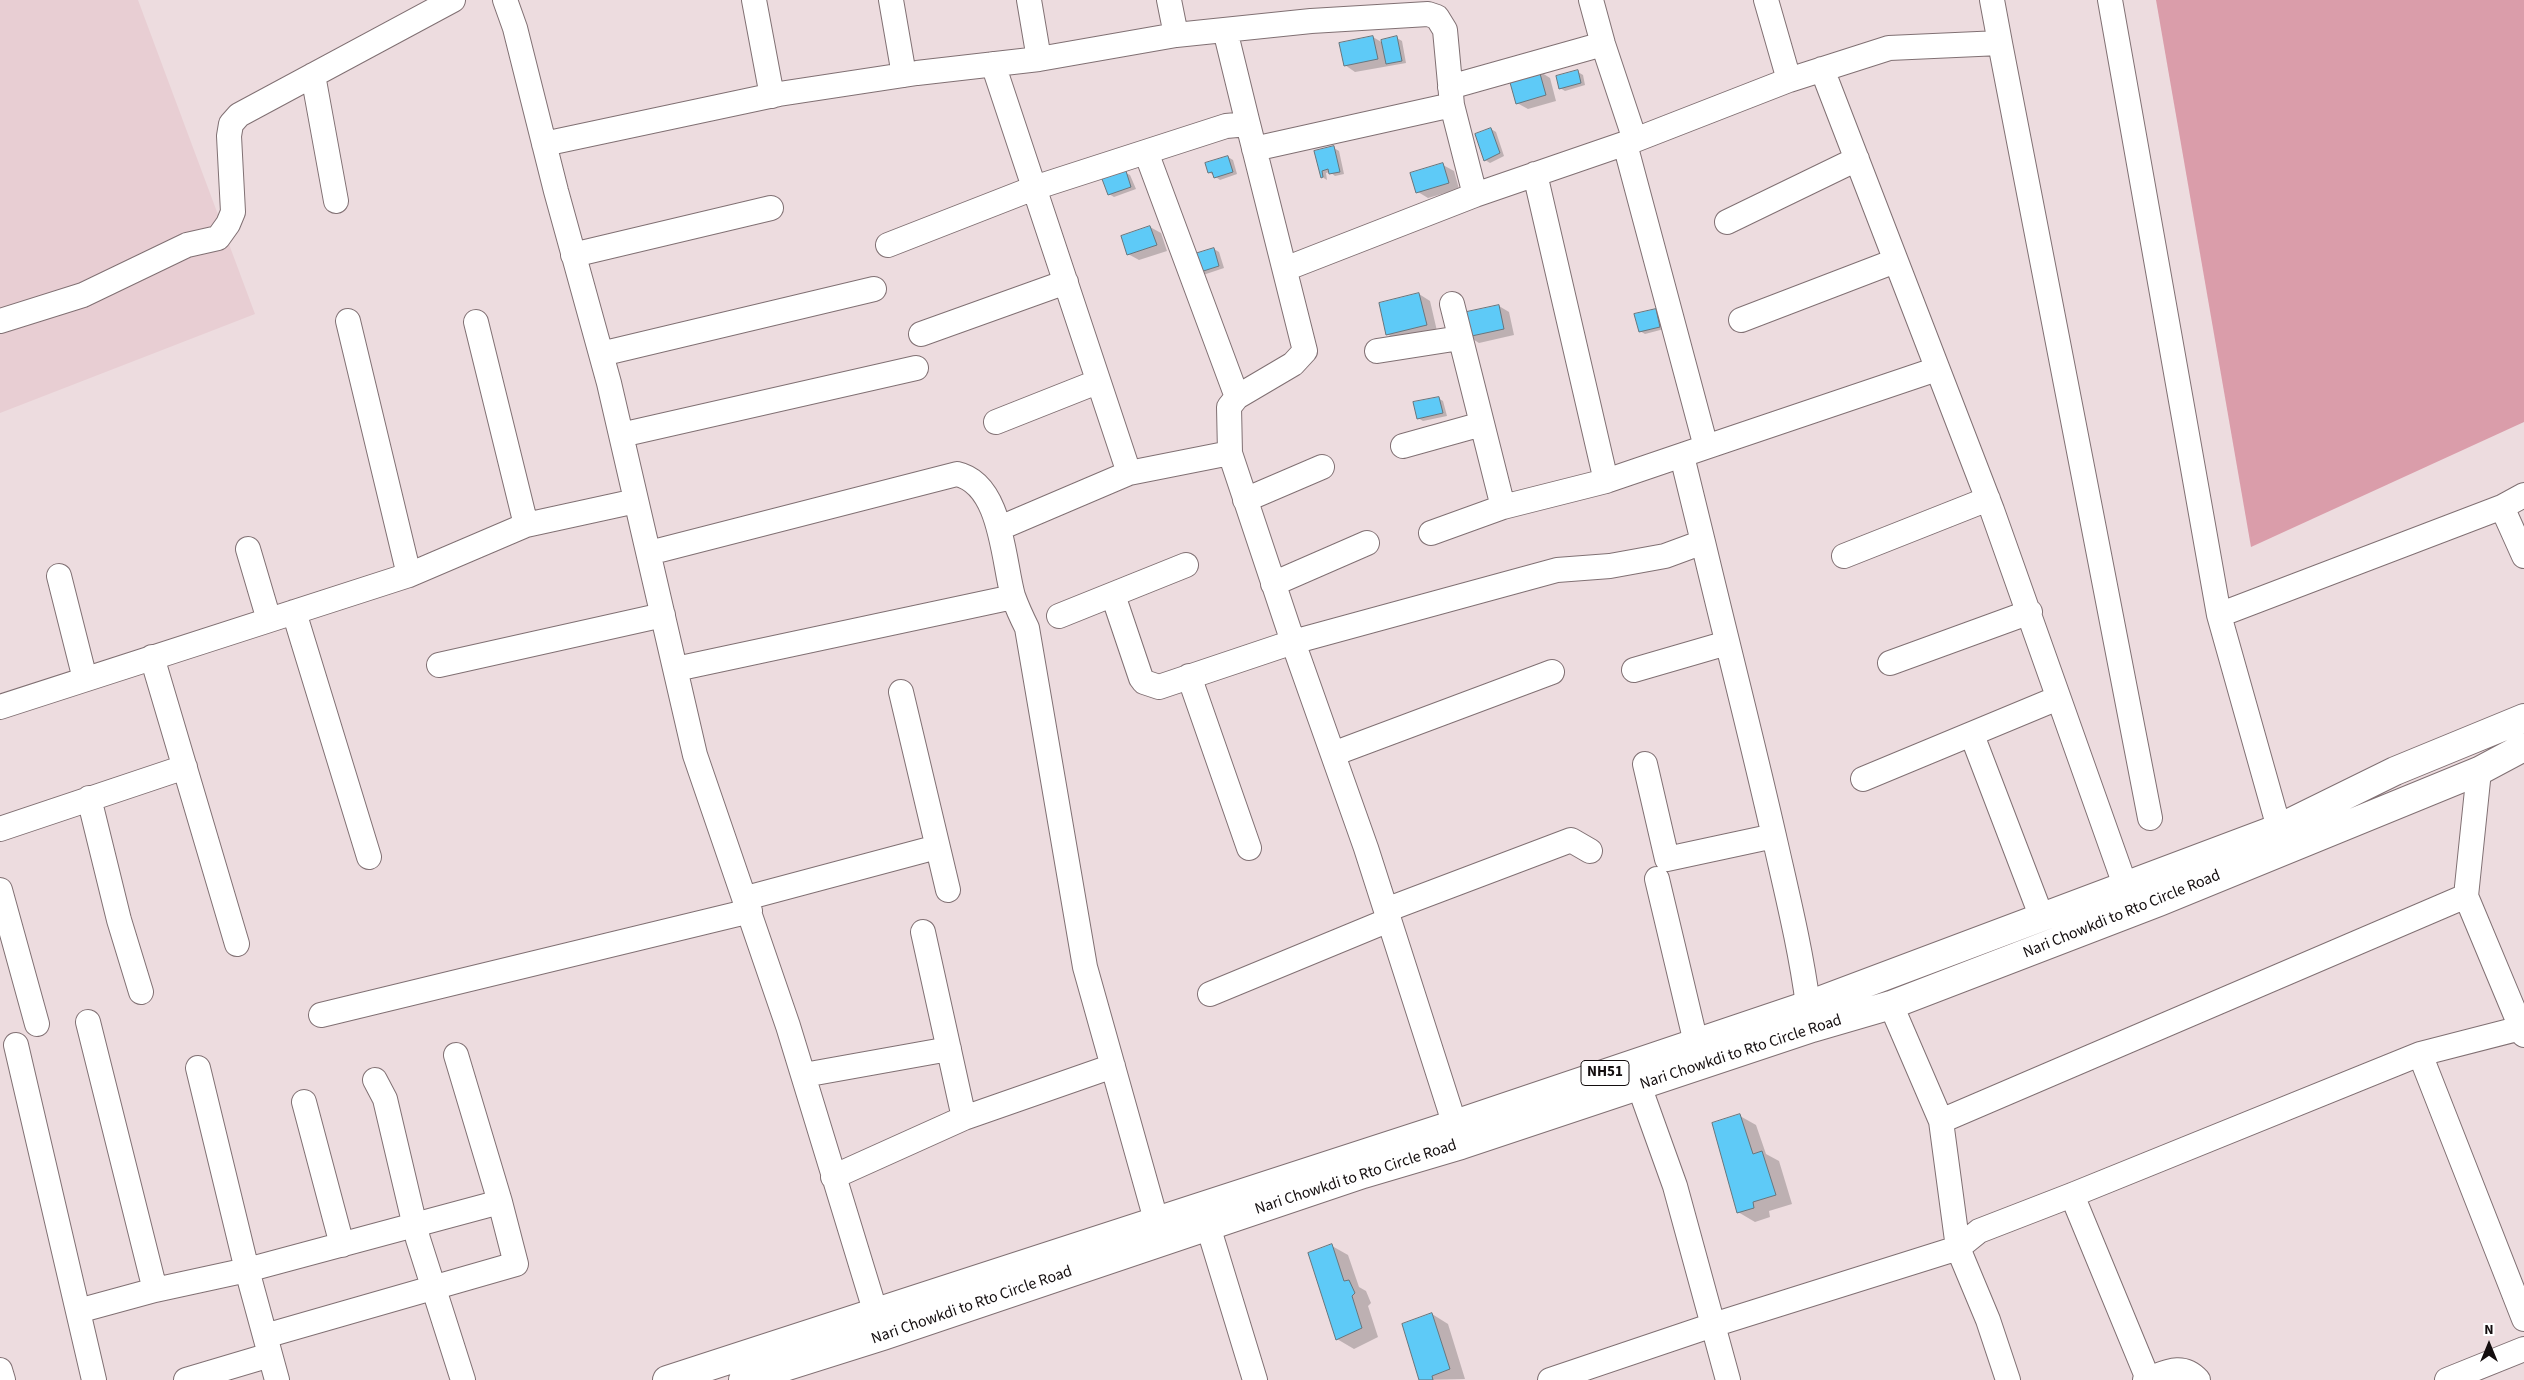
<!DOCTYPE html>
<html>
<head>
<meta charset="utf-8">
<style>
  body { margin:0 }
  #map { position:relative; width:2524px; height:1380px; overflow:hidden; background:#eddcdf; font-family:"Source Sans 3",sans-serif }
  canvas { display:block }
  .north { position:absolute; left:2464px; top:1320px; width:50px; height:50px; -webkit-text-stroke:4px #fff; paint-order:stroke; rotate:0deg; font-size:14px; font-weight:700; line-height:20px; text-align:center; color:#140e0f }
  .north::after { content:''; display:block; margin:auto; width:18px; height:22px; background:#140e0f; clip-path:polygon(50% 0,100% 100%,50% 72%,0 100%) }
</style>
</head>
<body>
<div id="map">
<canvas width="2524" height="1380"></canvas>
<div class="north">N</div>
</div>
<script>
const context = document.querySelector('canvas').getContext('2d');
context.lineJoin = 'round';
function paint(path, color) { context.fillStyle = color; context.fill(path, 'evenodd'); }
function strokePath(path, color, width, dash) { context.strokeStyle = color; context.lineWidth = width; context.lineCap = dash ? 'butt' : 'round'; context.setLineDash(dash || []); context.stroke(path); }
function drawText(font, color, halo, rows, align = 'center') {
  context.font = font + ' "Source Sans 3",sans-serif'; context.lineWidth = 4; context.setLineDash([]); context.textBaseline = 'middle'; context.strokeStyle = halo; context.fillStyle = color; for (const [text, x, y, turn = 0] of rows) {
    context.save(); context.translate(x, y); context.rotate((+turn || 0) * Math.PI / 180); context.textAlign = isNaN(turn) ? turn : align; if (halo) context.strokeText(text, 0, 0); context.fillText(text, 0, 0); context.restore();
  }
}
paint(new Path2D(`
  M0,0H138L255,314L0,413Z`), '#e8ced3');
paint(new Path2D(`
  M2156,0H2524V422L2251,547Z`), '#da9daa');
paint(new Path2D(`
  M1373,37L1383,43L1397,38L1402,41L1406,63L1355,72L1345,65Z
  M1539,71L1550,78L1556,101L1528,109L1517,103Z
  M1578,72L1583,75L1585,85L1565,91L1560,88Z
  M1491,129L1496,132L1504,156L1490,163L1485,160L1476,135Z
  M1334,148L1339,151L1344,174L1335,176L1330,172L1326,173L1327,180L1322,177L1316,152Z
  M1228,157L1233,160L1237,174L1220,180L1209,172Z
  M1443,165L1454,171L1459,189L1428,198L1418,192Z
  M1126,173L1130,175L1136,189L1114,197L1109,194Z
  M1150,227L1161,233L1167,251L1139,260L1128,254Z
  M1214,249L1219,252L1224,268L1200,276Z
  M1419,294L1430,301L1437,331L1398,340L1387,334Z
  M1499,306L1509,312L1514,335L1479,343L1468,336Z
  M1655,310L1660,313L1664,329L1645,334L1640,331Z
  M1438,398L1443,401L1447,416L1423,421L1418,418Z
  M1740,1116L1756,1125L1766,1154L1779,1161L1792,1204L1769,1211L1770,1217L1755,1222L1738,1212Z
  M1332,1246L1348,1255L1359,1287L1366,1291L1371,1303L1368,1306L1378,1337L1354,1349L1337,1339L1310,1254Z
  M1432,1314L1448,1324L1465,1379L1420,1380Z`), '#0003');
const building = new Path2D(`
  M1373,36L1378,59L1344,66L1339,43Z
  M1397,36L1402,61L1386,64L1381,40Z
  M1539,70L1546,95L1516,104L1509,79Z
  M1578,70L1581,83L1559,89L1556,76Z
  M1491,128L1500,153L1484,161L1475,134Z
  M1334,146L1340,172L1329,174L1328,169L1322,171L1323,177L1321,178L1314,151Z
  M1228,156L1233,172L1214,178L1212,172L1208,173L1205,163Z
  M1443,163L1449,183L1416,193L1410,173Z
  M1126,171L1131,187L1108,195L1102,179Z
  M1150,226L1157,245L1127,255L1121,236Z
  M1214,248L1219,266L1194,274L1188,256Z
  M1419,293L1427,325L1386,335L1379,303Z
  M1499,305L1504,329L1467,337L1462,313Z
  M1656,309L1660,327L1639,332L1634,314Z
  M1439,397L1443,413L1417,419L1413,402Z
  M1740,1114L1753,1154L1762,1151L1776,1195L1753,1202L1754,1208L1737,1213L1712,1123Z
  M1332,1244L1344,1281L1349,1280L1355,1293L1352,1296L1362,1328L1336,1340L1308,1253Z
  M1432,1313L1450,1369L1432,1376L1433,1380H1419L1402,1324Z`);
paint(building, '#5ecaf7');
strokePath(building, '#67757c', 1);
const minor = new Path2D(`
  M505,0L515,28L556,191L609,383L695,755L788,1026L881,1330
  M754,0L772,96
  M891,0L904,75
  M1029,0L1039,59
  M1169,0L1176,35
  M1591,0L1603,44L1635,140
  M1766,0L1789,80
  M1992,0L2000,43
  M2110,0L2219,615L2279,828
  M993,64L1129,473L1000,528
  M1822,69L1992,510L2131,902
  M313,75L336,201
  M1450,87L1603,44
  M544,144L779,94L917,73L1039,59L1176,35L1311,21L1428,14L1437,17L1445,30L1452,105L1475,195L1635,140L1789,80L1889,48L2000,43L2150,818
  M1625,144L1706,447L1937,369
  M1254,149L1452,105
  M1146,152L1237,397
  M1535,174L1606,481L1706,447
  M1727,222L1857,159
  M888,245L1034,188L1226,126L1248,124L1225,30
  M573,255L771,208
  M1285,269L1475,195
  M1741,320L1895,261
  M0,321L83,295L187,245L218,238L228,224L233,212L229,136L231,124L239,115L453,0
  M348,321L409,575L526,525
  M476,322L526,525L636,501
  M921,334L1066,282
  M1377,351L1460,338
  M601,354L874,289
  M996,422L1097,382
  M621,435L916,368
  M1403,446L1482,424
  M1230,453L1293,642L1366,848L1460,1141
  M1682,456L1703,542
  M1129,473L1230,453L1229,407L1237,397L1293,364L1305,351L1248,124
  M1245,500L1322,467
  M1503,507L1606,481
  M2502,507L2524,495
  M1431,533L1503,507L1452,304
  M248,549L269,620
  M649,553L957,474C1002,484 1003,561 1013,596C1017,607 1022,618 1027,628L1085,967L1156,1220
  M1844,556L1988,499
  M59,576L85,679
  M1273,584L1367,543
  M1113,595L1141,678L1144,682L1159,687L1293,642L1557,570L1610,566L1665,556L1703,542C1727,643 1753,743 1776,845C1788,898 1801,951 1808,1005
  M294,612L369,857
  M2219,615L2502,507L2524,556
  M1059,616L1186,565
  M152,657L237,944
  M1890,663L2030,612
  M439,665L663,615
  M676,669L1013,597
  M1634,670L1727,643
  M1189,676L1249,848
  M901,692L948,890
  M0,707L409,575
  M1972,735L2042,918
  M1333,754L1552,672
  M1645,764L1667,859L1774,836
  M2479,771L2466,896L2524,1035
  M1863,779L2058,698
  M89,798L119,920L141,992
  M0,829L185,767
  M1657,879L1696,1043
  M0,890L37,1024
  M746,898L937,847
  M1386,910L1571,840L1590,851
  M1210,994L1389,920
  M1891,1005L1941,1121L1958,1248L1979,1231L2072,1195L2420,1054
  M321,1015L750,911
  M2521,1028L2420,1054L2524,1319
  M16,1045L94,1380
  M198,1068L247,1270L277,1380
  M1633,1069L1675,1186L1728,1380
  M804,1075L949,1049
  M375,1080L385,1099L418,1239L463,1380
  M304,1102L342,1245
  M964,1118L1113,1066
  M1941,1121L2466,896
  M833,1177L964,1118L923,932
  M2072,1195L2148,1379
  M1208,1226L1255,1380
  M155,1290L247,1270L500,1202L456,1055
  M78,1311L155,1290L88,1022
  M265,1336L516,1264L500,1202
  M0,1370L3,1380
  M186,1380L270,1355
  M1550,1380L1713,1325L1958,1248L1988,1320L2008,1380
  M2145,1380C2165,1373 2182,1362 2198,1380
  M2447,1380L2524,1349`);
const highway = new Path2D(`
  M667,1380L1455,1124L1808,1005L2279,828L2395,771L2524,718
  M743,1380L883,1336L1363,1174L1461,1145L1812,1028L1891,1005L2159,902L2479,771L2524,747`);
strokePath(minor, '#807073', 26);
strokePath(highway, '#807073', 30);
strokePath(minor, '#fff', 24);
strokePath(highway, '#fff', 28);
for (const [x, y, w] of [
  [1605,1073,48]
]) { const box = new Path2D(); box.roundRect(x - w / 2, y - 12.5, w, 25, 4); context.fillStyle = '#fff'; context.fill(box); strokePath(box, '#140e0f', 1); }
drawText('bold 15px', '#140e0f', null, [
  ["NH51",1605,1073]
]);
drawText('16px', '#140e0f', '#fff', [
  ["Nari Chowkdi to Rto Circle Road",2122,915,-22],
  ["Nari Chowkdi to Rto Circle Road",1741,1053,-18],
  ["Nari Chowkdi to Rto Circle Road",1356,1178,-18],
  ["Nari Chowkdi to Rto Circle Road",972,1306,-19]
]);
</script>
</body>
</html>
